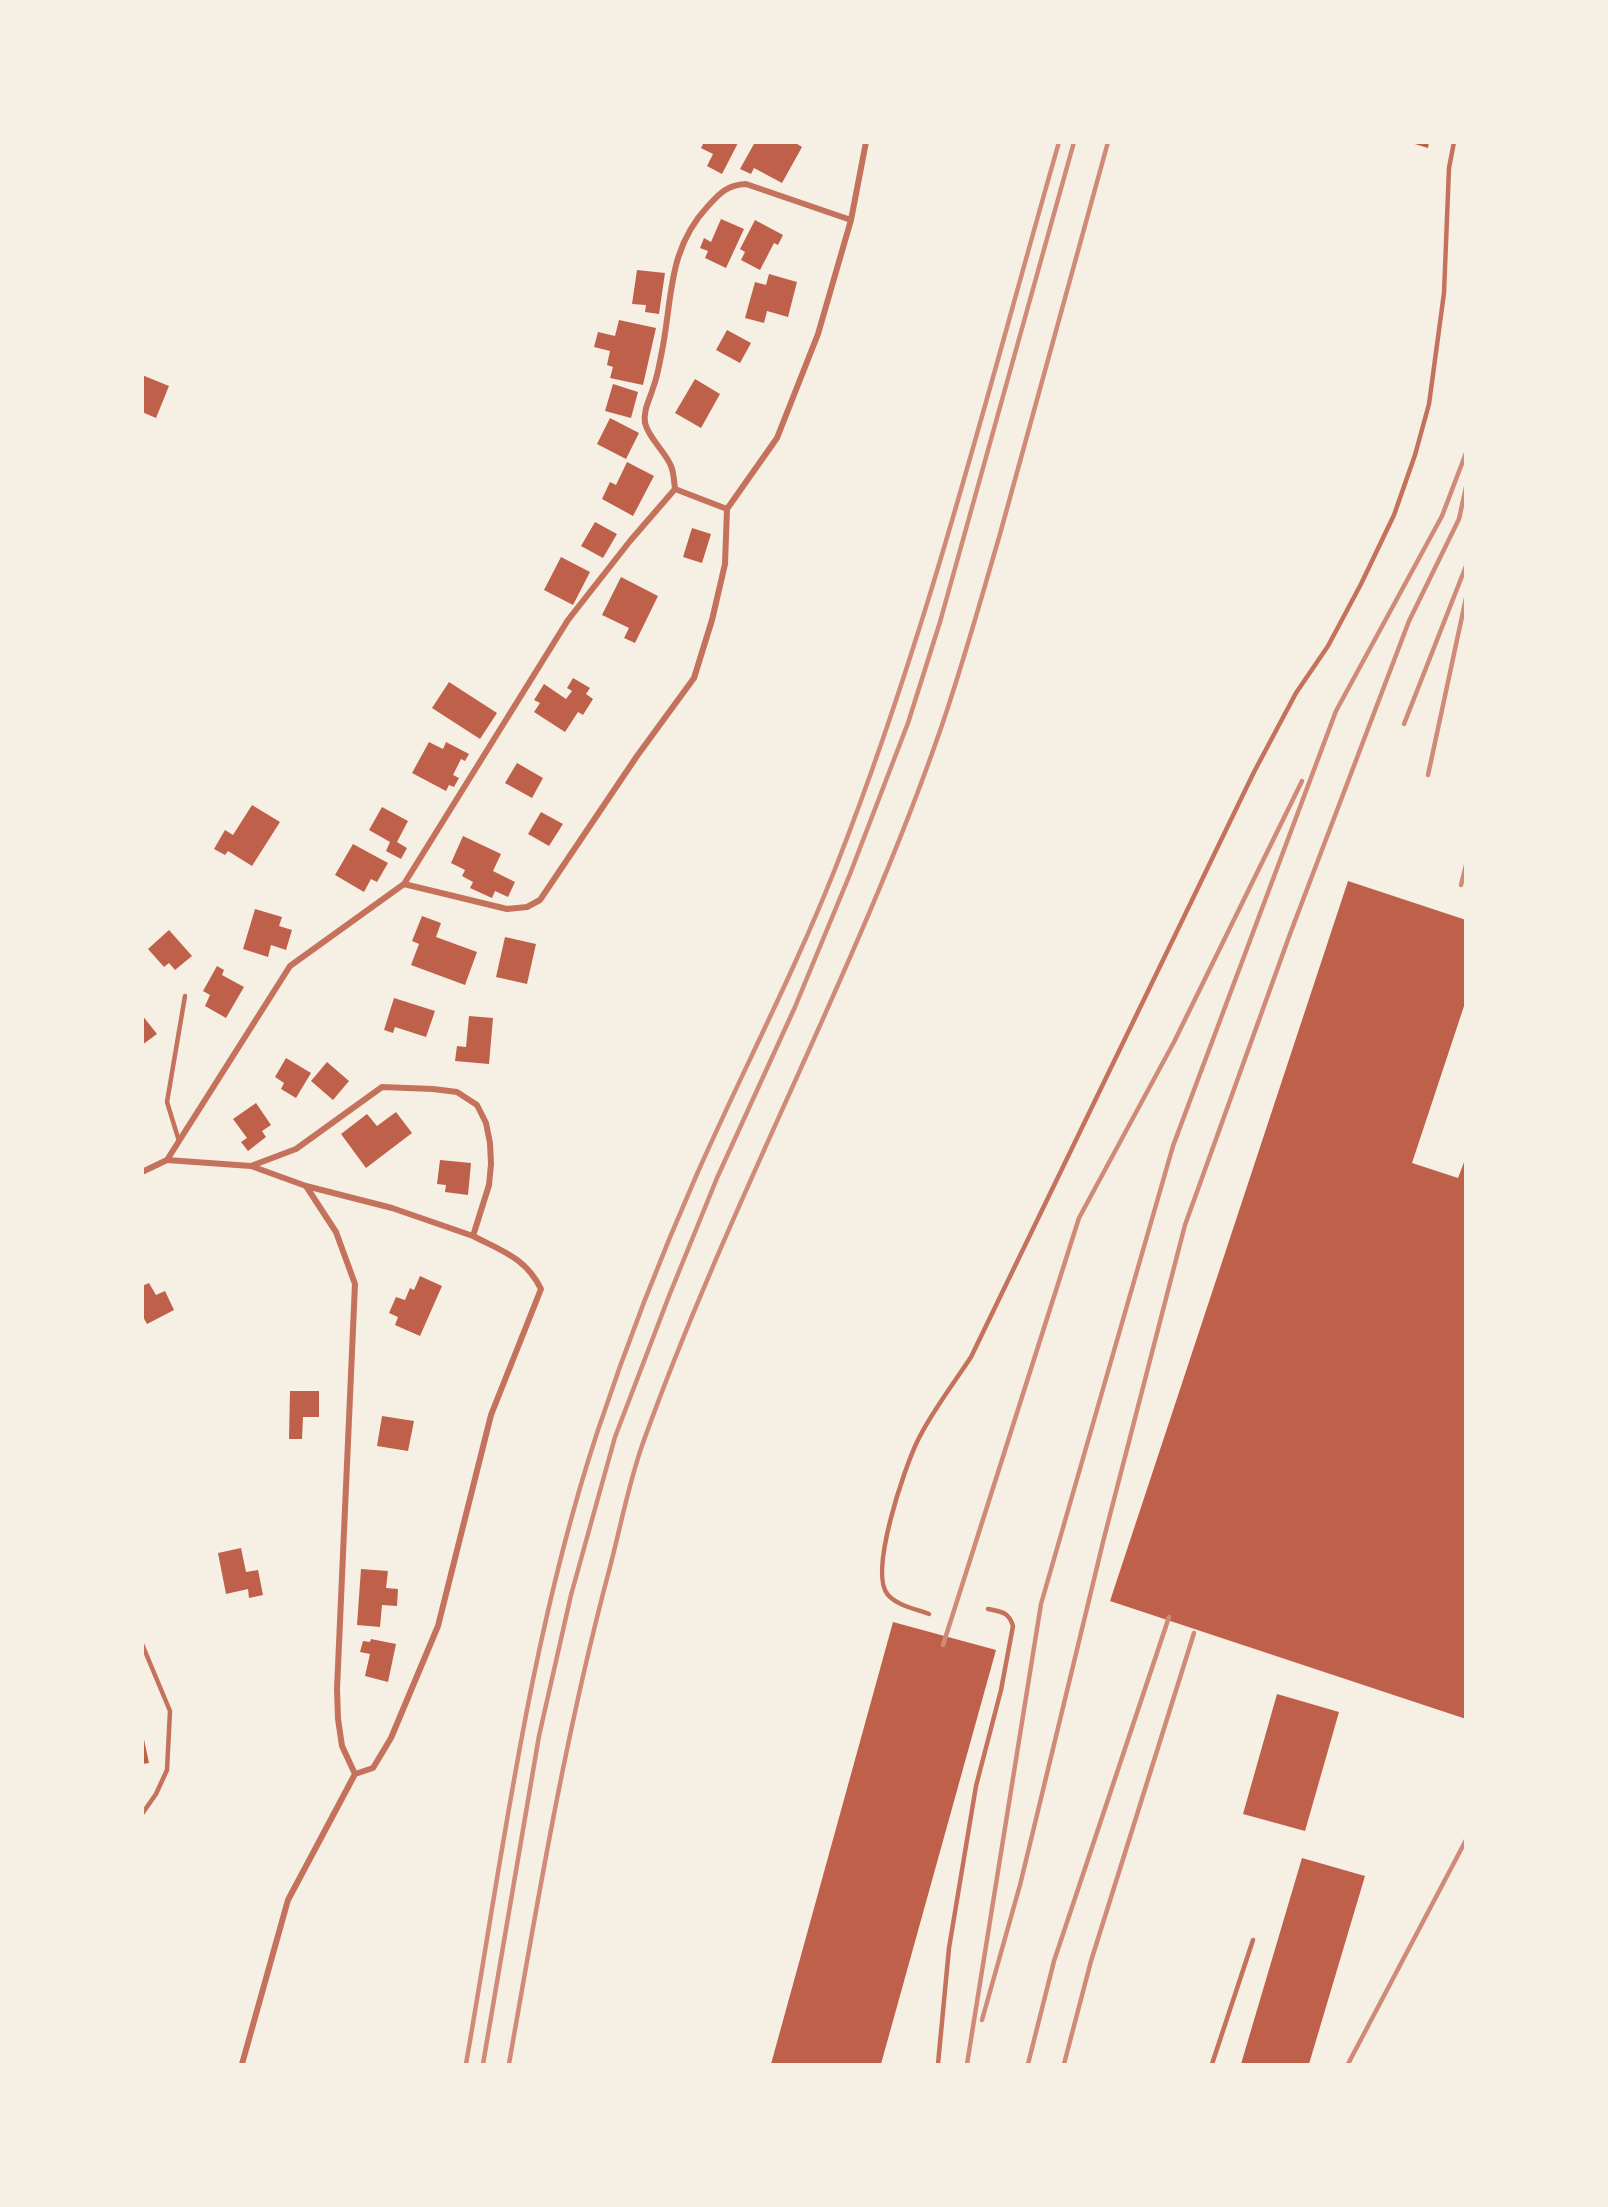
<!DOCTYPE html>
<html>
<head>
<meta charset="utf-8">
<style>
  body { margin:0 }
  #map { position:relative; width:1608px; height:2207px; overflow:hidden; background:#f6efe4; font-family:"Noto Sans",sans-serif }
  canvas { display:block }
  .frame { position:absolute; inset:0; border:144px solid #f6efe4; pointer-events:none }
</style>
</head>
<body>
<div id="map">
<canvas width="1608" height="2207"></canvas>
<div class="frame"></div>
</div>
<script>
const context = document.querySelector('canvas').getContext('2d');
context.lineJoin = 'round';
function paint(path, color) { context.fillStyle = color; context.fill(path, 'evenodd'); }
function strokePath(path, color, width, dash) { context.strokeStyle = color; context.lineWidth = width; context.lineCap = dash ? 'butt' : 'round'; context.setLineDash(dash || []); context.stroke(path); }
paint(new Path2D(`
  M704,142L738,143L722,174L707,166L713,154L701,148Z
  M755,142H794L802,147L782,183L754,168L751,174L740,169Z
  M1408,142H1429L1428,148Z
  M721,219L744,229L726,268L705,258L708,251L700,248L704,238L711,242Z
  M755,220L783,235L778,245L774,243L760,270L741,260L745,252L740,249Z
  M637,270L665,273L659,314L645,312L646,305L632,304Z
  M769,274L797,282L788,317L767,311L764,323L745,318L755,282L766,285Z
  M619,320L656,328L643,385L610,378L613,367L607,365L610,351L594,347L598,332L615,336Z
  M727,330L751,343L740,363L716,350Z
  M142,375L169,386L156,418L142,412Z
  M695,379L720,394L701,428L675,413Z
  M613,384L638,392L631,418L605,411Z
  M610,418L639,433L626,459L597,444Z
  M627,462L654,476L633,516L602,499L610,482L616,485Z
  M595,522L617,534L603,558L581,546Z
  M692,528L711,534L702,563L683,557Z
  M561,557L590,572L573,605L544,590Z
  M621,577L658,596L635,643L624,638L629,628L602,615Z
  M573,678L590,688L586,694L593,699L583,715L578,712L565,732L534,712L540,703L534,700L544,684L566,699L572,691L567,688Z
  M449,682L497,713L480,739L432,708Z
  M429,742L443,749L446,742L469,754L465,761L461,759L453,775L459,778L454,787L449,785L446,791L412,773Z
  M517,763L543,778L532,798L505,783Z
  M252,805L280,822L252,866L228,851L225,855L214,849L225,830L233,835Z
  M382,807L408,821L397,842L407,848L401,859L386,851L390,842L369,830Z
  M541,812L563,824L549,846L528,834Z
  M463,836L501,854L493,871L515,882L508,897L495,891L492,898L470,888L473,882L462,876L465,870L451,863Z
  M353,844L388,863L377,882L371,879L364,892L335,875Z
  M1348,881L1466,920V1000L1412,1163L1458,1178L1466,1157V1719L1110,1601Z
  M255,909L282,917L279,926L292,930L286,950L271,945L268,957L243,949Z
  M422,916L441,923L436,937L477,952L465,985L411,965L419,944L412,941Z
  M169,930L192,956L175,970L169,963L164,967L148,949Z
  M505,937L536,944L527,984L496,977Z
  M217,966L224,970L222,975L244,987L226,1018L205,1006L210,995L203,991Z
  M394,998L435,1011L426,1037L395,1027L393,1033L384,1030Z
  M142,1015L157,1034L142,1045Z
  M469,1016L493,1018L489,1064L455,1061L457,1046L466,1047Z
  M286,1058L311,1073L296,1098L281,1089L284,1083L275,1077Z
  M327,1062L349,1081L333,1100L311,1081Z
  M256,1103L271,1125L262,1131L266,1137L248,1151L241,1142L247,1138L233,1119Z
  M396,1112L412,1133L366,1168L341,1134L367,1114L377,1126Z
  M440,1160L471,1163L468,1195L445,1192L446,1185L437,1184Z
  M420,1276L442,1286L420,1336L395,1325L398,1317L389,1313L396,1297L405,1300L410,1288L414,1290Z
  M149,1283L156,1295L165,1291L174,1310L147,1324L142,1315V1286Z
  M290,1391H319V1417H303L302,1439H289Z
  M382,1416L414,1421L408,1451L377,1446Z
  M241,1548L246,1572L258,1570L263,1595L249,1598L248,1589L226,1594L218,1553Z
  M361,1569L388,1571L386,1588L398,1589L397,1606L382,1605L380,1627L357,1625Z
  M893,1622L996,1650L881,2064H771Z
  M371,1639L396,1644L388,1682L365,1676L370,1654L360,1652L363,1641L370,1642Z
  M1277,1694L1339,1712L1305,1831L1243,1814Z
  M142,1730L149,1763L142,1764Z
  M1302,1858L1365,1876L1309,2064H1241Z`), '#bf614a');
strokePath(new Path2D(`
  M179,1141L167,1102L185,996
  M929,1614C916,1609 898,1606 888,1595C868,1573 905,1467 917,1442C930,1414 954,1383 971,1357L1254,772L1296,693L1328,646L1361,584L1394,515L1415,455L1429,404L1444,293L1449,168L1454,142
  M142,1644L170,1711L167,1770L156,1794L142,1814
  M938,2064L949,1948L976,1786L1001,1690L1013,1626C1009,1612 1002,1612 988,1609
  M1212,2064L1253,1940`), '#c5725c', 4.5);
strokePath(new Path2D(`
  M675,489C674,482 674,473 671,466C665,451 649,439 645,423C643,410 650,399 653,388C657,378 659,367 661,356C673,301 666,251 708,206C720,193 727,185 746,184L851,220
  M404,884L507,909L527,907L540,900L637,756L694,678L712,620L725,564L727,509
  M167,1160L251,1166L306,1186L336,1232L355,1284L337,1689L338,1719L342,1746L355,1774L288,1900L242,2064
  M251,1166L296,1149L382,1087L433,1089L457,1092L477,1105L486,1123L490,1143L491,1164L489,1185L473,1236L392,1208L306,1186
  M142,1172L167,1160L290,966L404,884L568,620L630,541L675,489L727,509L777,438L818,334L851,220L866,142
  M355,1774L373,1768L391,1738L438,1626L491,1415L541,1289C526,1258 502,1251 473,1236`), '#c5725c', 6);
strokePath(new Path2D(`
  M1404,724L1466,566
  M1428,775L1466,598
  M1461,885L1466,865
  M943,1645L1079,1218L1174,1042L1302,781
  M982,2020L1020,1885L1104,1538L1185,1225L1290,934L1409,621L1459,519L1466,487
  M466,2064C503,1852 530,1635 598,1430C627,1343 660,1258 697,1174C742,1072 794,973 835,869C928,633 989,386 1059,142
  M483,2064L539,1736L571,1595L615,1437L669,1296L717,1178L795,1007L850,874L908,723L940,622L1074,142
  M509,2064C538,1898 566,1731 610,1567C621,1525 629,1481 644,1440C731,1198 857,971 941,728C963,664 981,599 1000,534C1037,404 1072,273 1108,142
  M967,2064L1041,1604L1173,1146L1336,711L1442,516L1466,453
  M1028,2064L1054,1961L1169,1617
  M1064,2064L1091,1961L1194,1633
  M1348,2064L1466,1840`), '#cf8b77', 4.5);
</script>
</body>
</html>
